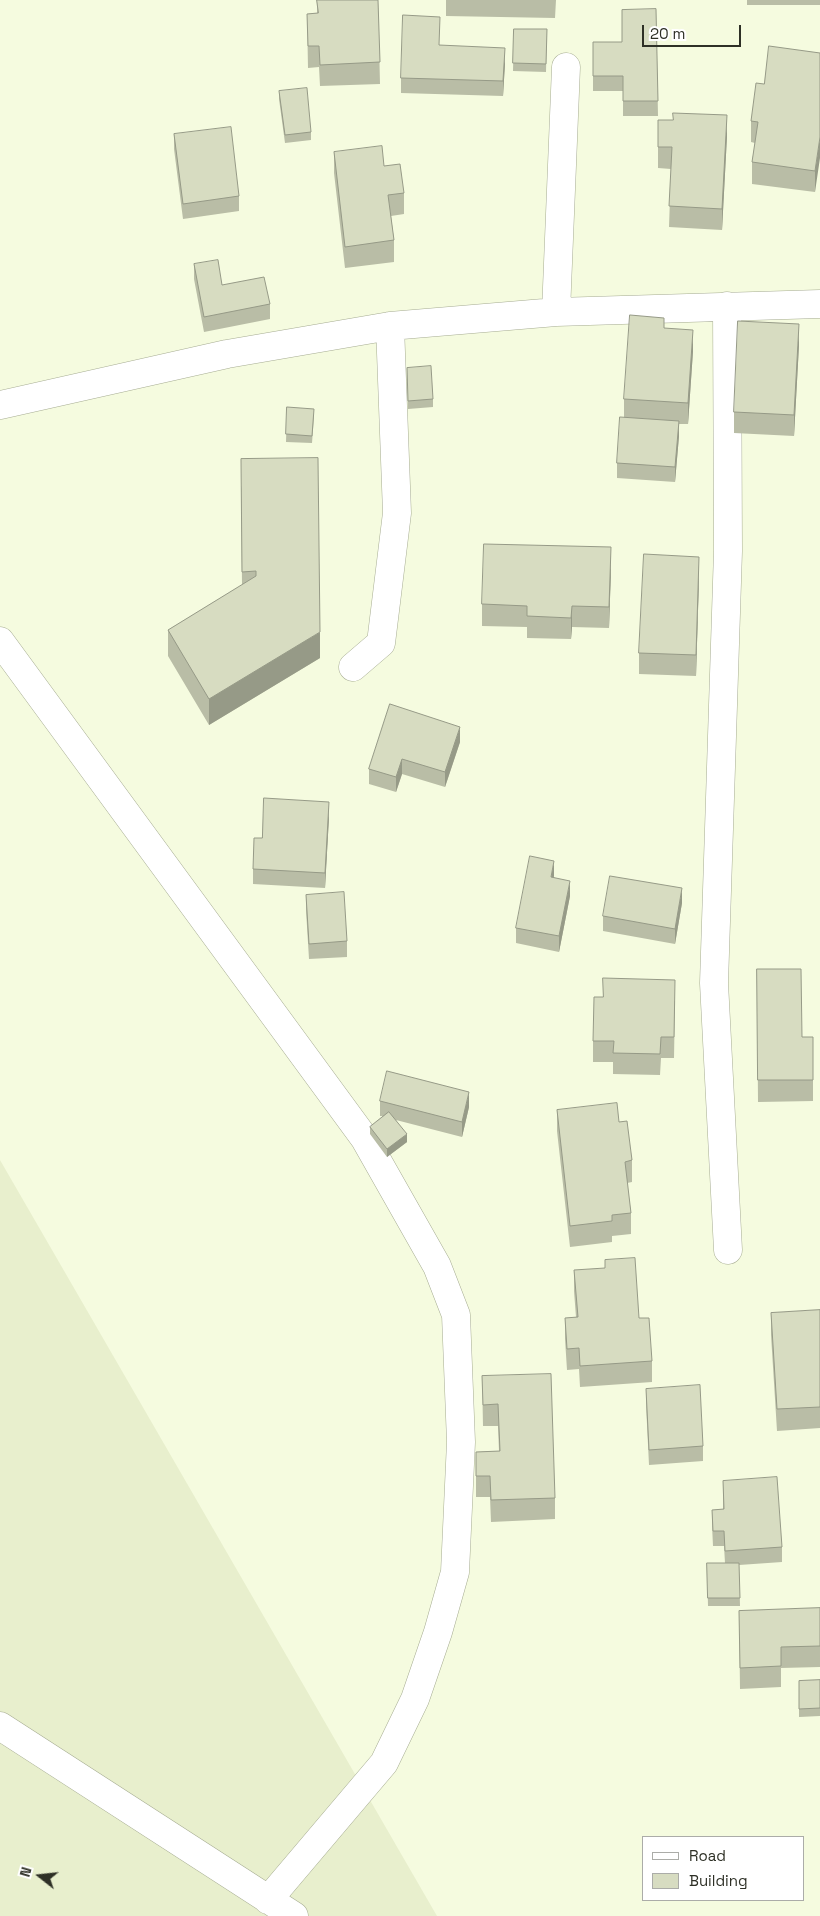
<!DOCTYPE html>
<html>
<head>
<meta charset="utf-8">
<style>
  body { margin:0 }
  #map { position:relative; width:820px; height:1916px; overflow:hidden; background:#f5fbdf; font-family:"Space Grotesk",sans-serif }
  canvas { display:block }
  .legend { position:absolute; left:642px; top:1836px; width:162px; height:65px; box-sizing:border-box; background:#fff; border:1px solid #abaca8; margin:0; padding:6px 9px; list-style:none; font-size:15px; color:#2e3026 }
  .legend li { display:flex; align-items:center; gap:10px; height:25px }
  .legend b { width:25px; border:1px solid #abaca8 }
  .north { position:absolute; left:15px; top:1851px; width:50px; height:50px; -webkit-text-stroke:4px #fff; paint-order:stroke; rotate:286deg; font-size:14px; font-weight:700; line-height:20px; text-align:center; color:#2e3026 }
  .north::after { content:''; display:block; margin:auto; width:18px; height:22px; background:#2e3026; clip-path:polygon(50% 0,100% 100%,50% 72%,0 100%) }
  .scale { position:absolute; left:642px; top:25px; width:99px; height:22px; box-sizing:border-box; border:2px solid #2e3026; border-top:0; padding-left:6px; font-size:15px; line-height:18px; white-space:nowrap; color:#2e3026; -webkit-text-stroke:4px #fff; paint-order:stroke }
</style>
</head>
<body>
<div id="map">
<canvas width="820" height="1916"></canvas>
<ul class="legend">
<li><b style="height:6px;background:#fff"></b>Road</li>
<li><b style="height:14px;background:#d7dcc1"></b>Building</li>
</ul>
<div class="north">N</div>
<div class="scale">20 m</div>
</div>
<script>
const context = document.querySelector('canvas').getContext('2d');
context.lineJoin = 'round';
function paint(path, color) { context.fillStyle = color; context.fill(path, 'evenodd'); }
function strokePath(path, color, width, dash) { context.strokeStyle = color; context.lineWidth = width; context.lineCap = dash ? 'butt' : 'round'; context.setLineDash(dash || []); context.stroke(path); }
paint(new Path2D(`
  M0,1160L437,1916H0Z`), '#e8efcd');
const minor = new Path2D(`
  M727,306L728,551L714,983L728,1250
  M556,312L566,67
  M0,405L227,354L390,326L556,312L820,304
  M0,641L365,1139L437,1266L456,1315L461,1442L455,1572L438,1632L415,1699L384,1763L268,1900
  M353,667L381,643L397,513L390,326
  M0,1726L294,1916`);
strokePath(minor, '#a6ac92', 29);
strokePath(minor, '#fff', 28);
paint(new Path2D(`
  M317,0H378L380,84L320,86L319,67L308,68L307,14L317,13Z
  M446,0H556L555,18L446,16Z
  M747,0H820V5H747Z
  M656,9L658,116H623V91H593V42H622Z
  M514,29H547L546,72L513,71Z
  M440,45L505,63L503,96L401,93V78Z
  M820,53L815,192L752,184V162L755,143L751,142V121L764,84Z
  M279,91L311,132V140L285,143L279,99Z
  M174,134L239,196V211L183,219L174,149Z
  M727,136L722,230L669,227L671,169L658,168V147Z
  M334,152L384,166L404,193V214L391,216L394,240V262L345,268L334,173Z
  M194,264L222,285L270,304V319L204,332L194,279Z
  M664,328L693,351L688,424H679V436L675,482L617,478V463L624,417V399Z
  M799,345L794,436L734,433V412Z
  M407,368L433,399V407L408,409Z
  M287,407L314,416L312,443L286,442Z
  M241,486L320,658L209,725L168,656V630L242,585Z
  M611,569L609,628L572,627L571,639L527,638V627L482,626V604Z
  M699,578L696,676L639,674V653Z
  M390,704L460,742L445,787L402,774L396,792L369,784V769Z
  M329,817L325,888L253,884V869L262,838Z
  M554,876V877L570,896L559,952L516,943V928Z
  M306,895L347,941V957L309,959L306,910Z
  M682,903L675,944L603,931V916Z
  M757,969L802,1037H813V1101L758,1102Z
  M675,1001L674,1058H661L660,1075L613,1074V1062H593V1041Z
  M380,1101L469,1107L462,1137L396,1120L407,1142L387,1157L370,1134V1127L383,1116H380Z
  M557,1110L619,1122L632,1160V1182L627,1183L631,1213V1234L612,1236V1242L570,1247L557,1131Z
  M574,1270L639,1318L652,1361V1382L580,1387L579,1369L567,1370L565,1339V1318L576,1317L574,1291Z
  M820,1310V1428L777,1431L771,1335V1313Z
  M482,1376L555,1498V1519L491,1522L490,1497H476V1452L499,1451L498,1426H483Z
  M646,1389L703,1446V1461L649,1465L646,1404Z
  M723,1481L782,1547V1562L739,1565L740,1606H708L707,1563H725L724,1546H713L712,1525V1510L723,1509Z
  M820,1608V1667L781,1668V1687L740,1689L739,1611Z
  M820,1680V1716L799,1717V1681Z`), '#b9bda6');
paint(new Path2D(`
  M505,48V63L503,96V81Z
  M727,115V136L722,230V209Z
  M820,137V158L815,192V171Z
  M799,324V345L794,436V415Z
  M693,330V351L688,424V403Z
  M679,421V436L675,482V467Z
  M611,547V569L609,628V607Z
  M699,557V578L696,676V655Z
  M572,606V627L571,639V618Z
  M320,632V658L209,725V699Z
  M460,727V742L445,787V772Z
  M402,759V774L396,792V777Z
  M329,802V817L325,888V873Z
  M554,861V876L551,892V877Z
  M570,881V896L559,952V936Z
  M682,888V903L675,944V929Z
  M469,1092V1107L462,1137V1122Z
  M407,1134V1142L387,1157V1149Z`), '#969a87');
const building = new Path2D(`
  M317,0H378L380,62L320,65L319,46H308L307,14L318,13Z
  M656,9L658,101H623V76H593V42H622V10Z
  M403,15L440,17L439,45L505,48L503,81L401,78Z
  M514,29H547L546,64L513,63Z
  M769,46L820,53V137L815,171L752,162L758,122L751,121L756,83L764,84Z
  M307,88L311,132L285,135L279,91Z
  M673,113L727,115L722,209L669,206L672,147H658V120H673Z
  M231,127L239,196L183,204L174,134Z
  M382,146L384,166L400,164L404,193L388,195L394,240L345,247L334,152Z
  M218,260L222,285L264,277L270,304L204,317L194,264Z
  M630,315L664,318V328L693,330L688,403L624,399Z
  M738,321L799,324L794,415L734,412Z
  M431,366L433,399L408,401L407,368Z
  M287,407L314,409L312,436L286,434Z
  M620,417L679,421L675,467L617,463Z
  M318,458L320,632L209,699L168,630L256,576V571L242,572L241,459Z
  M484,544L611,547L609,607L572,606L571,618L527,616V606L482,604Z
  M644,554L699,557L696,655L639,653Z
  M390,704L460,727L445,772L402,759L396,777L369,769Z
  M264,798L329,802L325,873L253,869L254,838H262Z
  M530,856L554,861L551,877L570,881L559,936L516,928Z
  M610,876L682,888L675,929L603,916Z
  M344,892L347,941L309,944L306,895Z
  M757,969H801L802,1037H813V1080H758Z
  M603,978L675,980L674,1037H661L660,1054L613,1053L614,1041H593L594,997H603Z
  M387,1071L469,1092L462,1122L380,1101Z
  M617,1103L619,1122L627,1121L632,1160L625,1162L631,1213L612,1215V1221L570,1226L557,1110Z
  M389,1112L407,1134L387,1149L370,1127Z
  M635,1258L639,1318H649L652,1361L580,1366L579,1348L567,1349L565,1318L578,1317L574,1270L605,1268V1260Z
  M820,1310V1407L777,1409L771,1313Z
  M551,1374L555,1498L491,1500L490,1476H476V1452L500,1451L498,1404L483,1405L482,1376Z
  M700,1385L703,1446L649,1450L646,1389Z
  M777,1477L782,1547L725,1551L724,1531H713L712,1510L724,1509L723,1481Z
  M707,1563H739L740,1598H708Z
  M820,1608V1646L781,1647V1666L740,1668L739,1611Z
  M820,1680V1708L799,1709V1681Z`);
paint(building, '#d7dcc1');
strokePath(building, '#969a87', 1);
</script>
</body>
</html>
